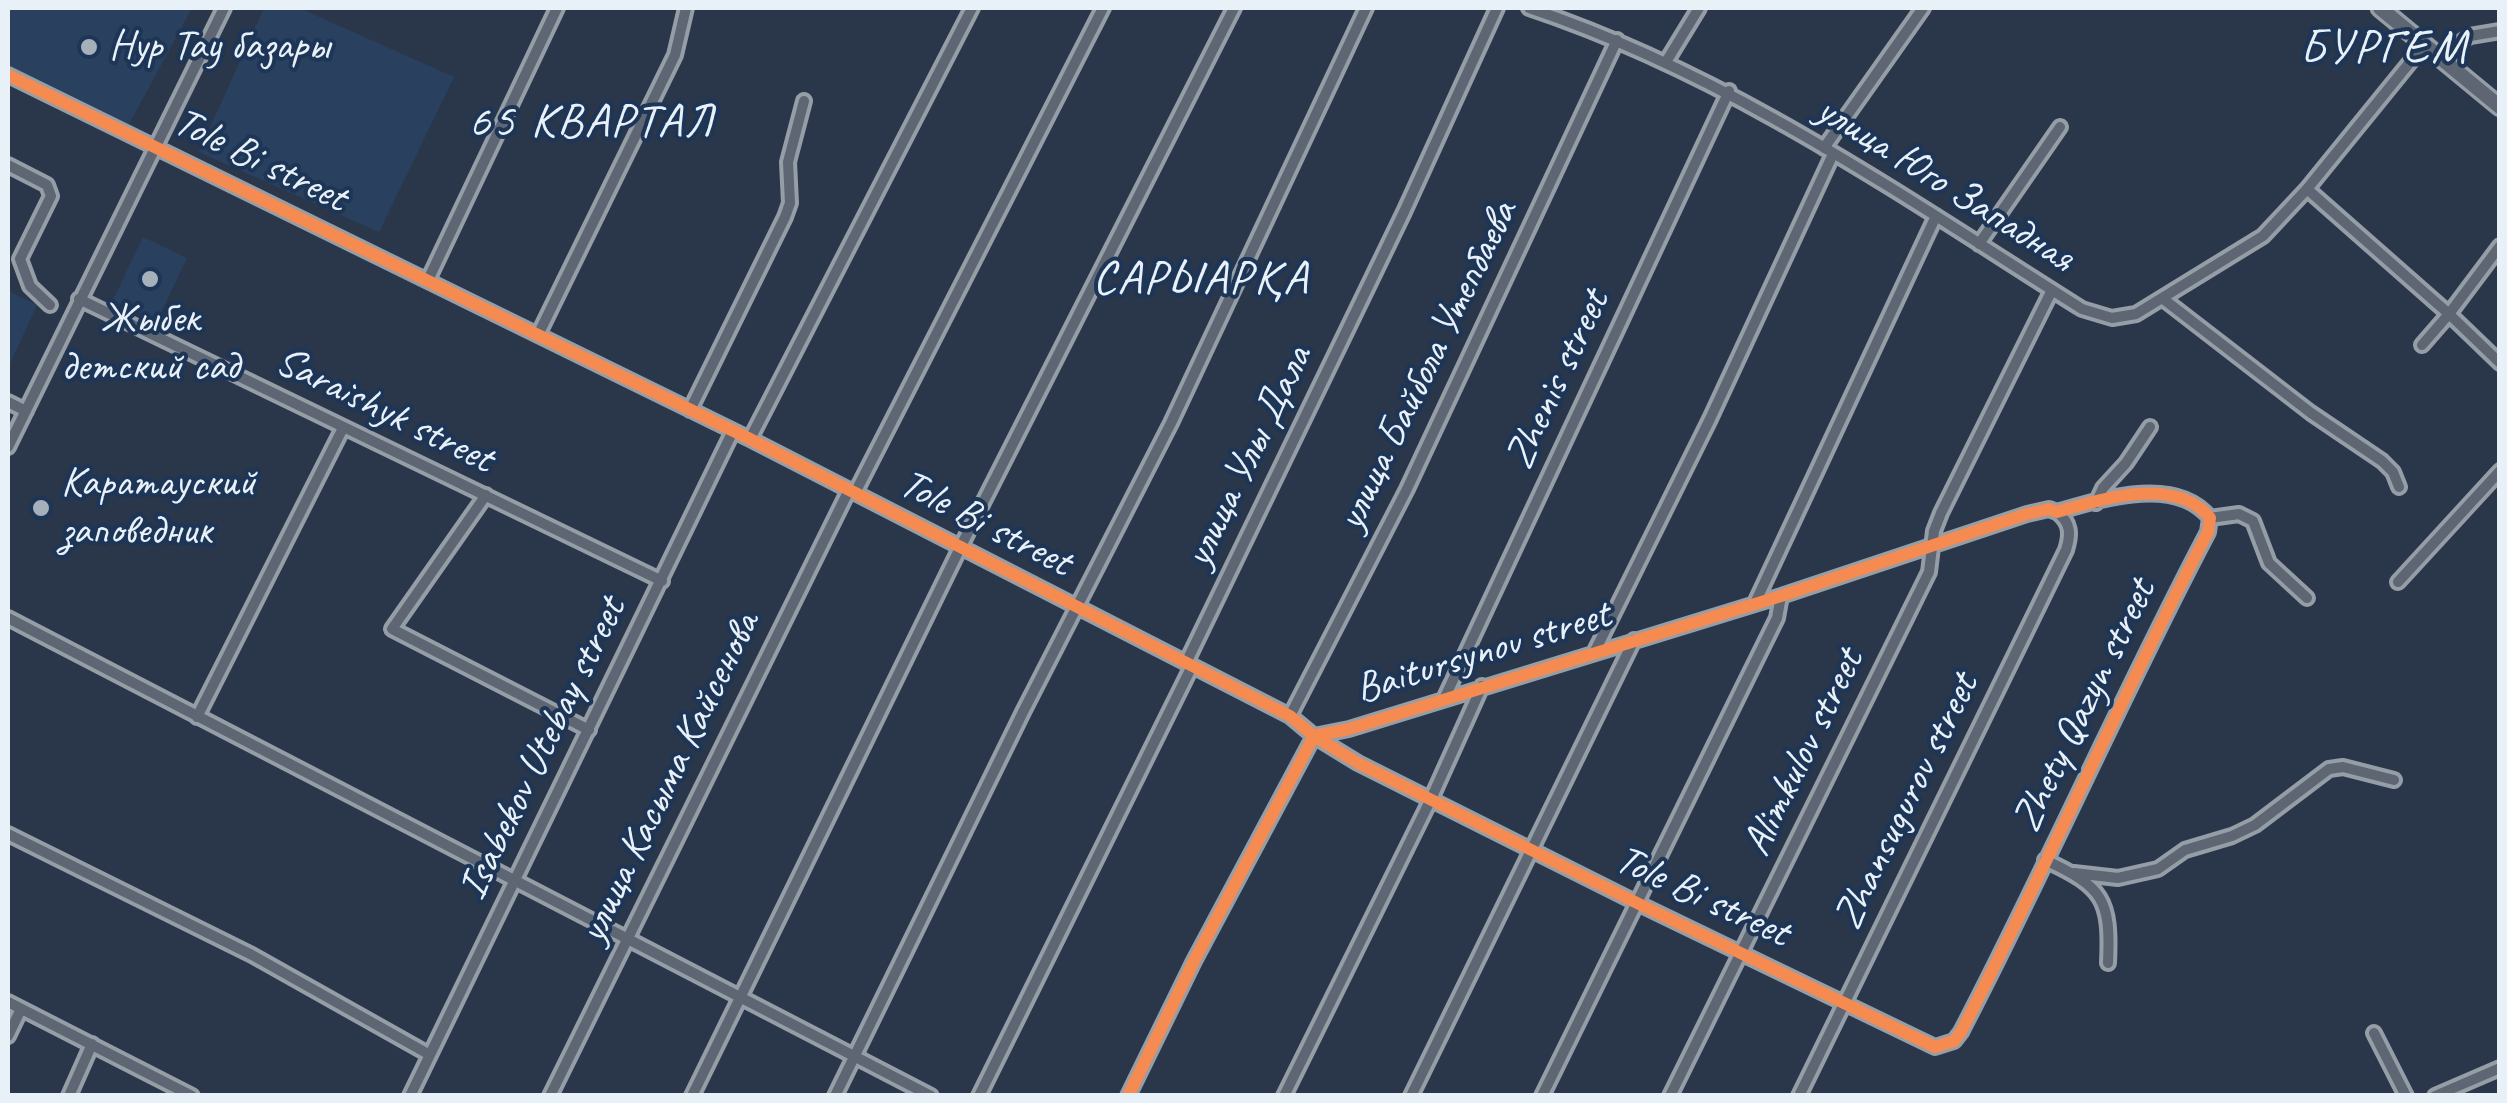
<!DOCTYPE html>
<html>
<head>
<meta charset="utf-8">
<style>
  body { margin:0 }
  #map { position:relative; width:2507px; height:1103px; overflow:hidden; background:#2a374a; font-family:Caveat,sans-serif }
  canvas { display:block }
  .frame { position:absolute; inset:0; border:10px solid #e8f1f8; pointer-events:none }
</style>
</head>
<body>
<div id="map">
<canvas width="2507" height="1103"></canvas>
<div class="frame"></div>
</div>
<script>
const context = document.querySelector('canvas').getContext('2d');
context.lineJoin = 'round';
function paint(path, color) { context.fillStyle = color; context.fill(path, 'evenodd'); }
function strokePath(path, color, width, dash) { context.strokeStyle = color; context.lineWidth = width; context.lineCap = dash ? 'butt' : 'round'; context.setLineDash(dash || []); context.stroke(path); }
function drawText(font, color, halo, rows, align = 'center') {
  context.font = font + ' Caveat,sans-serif'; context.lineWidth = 8; context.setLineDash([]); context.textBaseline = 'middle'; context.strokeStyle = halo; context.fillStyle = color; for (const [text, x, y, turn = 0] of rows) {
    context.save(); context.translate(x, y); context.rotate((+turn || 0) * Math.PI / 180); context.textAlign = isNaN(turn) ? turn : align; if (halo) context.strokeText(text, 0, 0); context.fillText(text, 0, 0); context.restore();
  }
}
paint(new Path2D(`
  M8,8H192L127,128L8,72Z
  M264,8H299L454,77L379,232L199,152Z
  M143,237L187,258L157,321L113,300Z
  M8,291L37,305L8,368Z`), '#2a405f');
const minor = new Path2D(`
  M1529,8C1730,75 1904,197 2082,309L2112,318L2136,314L2263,236L2307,189L2424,45
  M2438,57L2470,36L2500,31
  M1666,62L1699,8
  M8,75L750,439L1290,716L1314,736L1358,763L1637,903L1935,1047L1954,1041L1961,1032C2047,867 2121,697 2208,532L2210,518C2176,475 2102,499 2057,512L2049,509L2027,514L1781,596L1349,729L1314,736L1194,961L1128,1096
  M1824,148L1923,8
  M8,165L47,185L51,196L20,259L30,286L50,305
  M2307,189L2449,314L2500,363
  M1979,244L2060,127
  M428,280L557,8
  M2162,298L2311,413L2382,461L2393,472L2399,487
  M79,299L662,581
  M538,335L675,55L686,8
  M2422,345L2449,314L2500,246
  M8,402L26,411
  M690,410L785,217L790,203L788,162L804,101
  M750,439L972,8
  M8,447L224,8
  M855,493L1103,8
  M486,495L392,629L589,730
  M2096,503L2103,488L2126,463L2150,427
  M2210,518L2239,514L2253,521L2269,563L2307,598
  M2398,582L2500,471
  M1755,603L1936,216
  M8,618L931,1096
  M1595,651L1710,419L1833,154
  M1186,663L1404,212L1497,8
  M1445,697L1729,91
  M1290,716L1407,489L1617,40
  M197,717L343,428
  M8,834L252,955L430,1055
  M2045,860C2103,887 2111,899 2108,963
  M2074,873L2118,878L2158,869L2185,850L2232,836L2255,825L2329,769L2343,767L2394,780
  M8,1002L192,1096
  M2374,1033L2406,1096
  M8,1036L21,1009
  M69,1096L92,1044
  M410,1096L733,431
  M550,1096L849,490
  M692,1096L960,548L1234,8
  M835,1096L1023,712L1171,423L1366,8
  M979,1096L1192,666
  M1284,1096L1431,799L1482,686
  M1411,1096L1634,640
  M1542,1096L1740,693L1777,618L1781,596
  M1670,1096L1929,572L1934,531L1941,513L2052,290
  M1799,1096L2066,550C2071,534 2071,523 2057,512
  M2435,1096L2500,1068`);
const secondary = new Path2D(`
  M2380,8L2500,107`);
strokePath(minor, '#959da7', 18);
strokePath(secondary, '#959da7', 21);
strokePath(minor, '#5d6672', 10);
strokePath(secondary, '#5d6672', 14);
strokePath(new Path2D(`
  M8,75L750,439L1290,716L1314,736L1358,763L1637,903L1935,1047L1954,1041L1961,1032C2047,867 2121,697 2208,532L2210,518C2176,475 2102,499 2057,512L2049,509L2027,514L1781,596L1349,729L1314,736L1194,961L1128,1096`), '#f68b52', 12);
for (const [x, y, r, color] of [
  [89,47,10,"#a6b0bb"],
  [150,279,10,"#a6b0bb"],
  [41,508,10,"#a6b0bb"]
]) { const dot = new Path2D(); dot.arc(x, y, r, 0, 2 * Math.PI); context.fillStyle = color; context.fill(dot); strokePath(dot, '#1d3557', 4); }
drawText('42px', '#e8f1f8', '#1d3557', [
  ["Нур Тау базары",109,47],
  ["Жыбек",150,320,"center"],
  ["детский сад",150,368,"center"],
  ["Каратауский",61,484],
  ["заповедник",61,532]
], 'left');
drawText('42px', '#e8f1f8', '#1d3557', [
  ["Tole Bi street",260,161,26],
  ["улица Юго Западная",1945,185,32],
  ["улица Байбола Утепбаева",1428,366,-64],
  ["Zhenis street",1558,380,-65],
  ["Saraishyk street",384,411,26],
  ["улица Улы Дала",1249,457,-64],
  ["Tole Bi street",985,524,27],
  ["Baitursynov street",1483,653,-17],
  ["Zhety Qazyn street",2085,706,-64],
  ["Isabekov Utebay street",543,749,-64],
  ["Alimkulov street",1804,753,-64],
  ["улица Касыма Кайсенова",670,778,-64],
  ["Zhansugurov street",1907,802,-64],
  ["Tole Bi street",1702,897,25]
]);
context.letterSpacing = '2.5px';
drawText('48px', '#e8f1f8', '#1d3557', [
  ["БУРГЕМ",2384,49],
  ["65 КВАРТАЛ",592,123],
  ["САРЫАРҚА",1201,280]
]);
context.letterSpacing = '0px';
</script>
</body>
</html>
